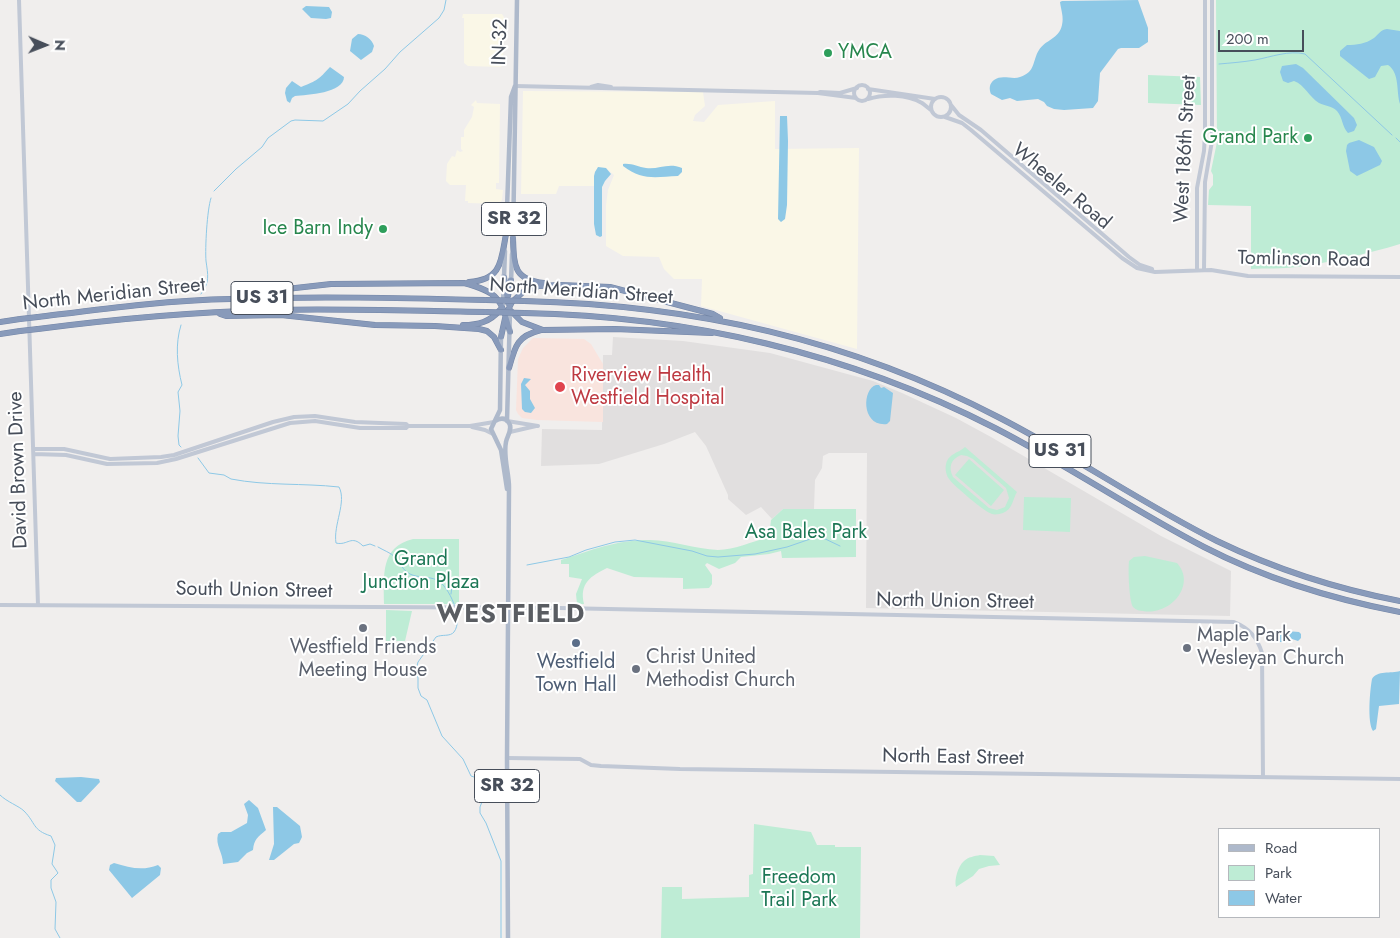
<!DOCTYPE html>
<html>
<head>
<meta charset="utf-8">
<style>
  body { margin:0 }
  #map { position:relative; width:1400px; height:938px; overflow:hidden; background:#f0eeed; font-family:Jost,sans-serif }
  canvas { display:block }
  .legend { position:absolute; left:1218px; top:828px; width:162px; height:90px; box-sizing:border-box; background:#fff; border:1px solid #b5b8bd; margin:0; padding:6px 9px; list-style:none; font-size:15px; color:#474e5a }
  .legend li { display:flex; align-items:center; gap:10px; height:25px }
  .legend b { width:25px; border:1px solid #b5b8bd }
  .north { position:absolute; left:20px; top:20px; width:50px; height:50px; -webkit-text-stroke:4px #fff; paint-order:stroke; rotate:91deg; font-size:14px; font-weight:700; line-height:20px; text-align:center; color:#474e5a }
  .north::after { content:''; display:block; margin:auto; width:18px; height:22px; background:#474e5a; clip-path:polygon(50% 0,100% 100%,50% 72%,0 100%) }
  .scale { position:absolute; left:1218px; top:30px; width:86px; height:22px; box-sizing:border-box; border:2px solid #474e5a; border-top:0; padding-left:6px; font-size:15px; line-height:18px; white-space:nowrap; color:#474e5a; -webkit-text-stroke:4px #fff; paint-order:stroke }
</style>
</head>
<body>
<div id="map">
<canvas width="1400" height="938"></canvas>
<ul class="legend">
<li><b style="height:6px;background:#aeb9cb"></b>Road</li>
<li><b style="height:14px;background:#beecd5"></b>Park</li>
<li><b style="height:14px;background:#8dc8e6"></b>Water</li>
</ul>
<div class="north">N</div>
<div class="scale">200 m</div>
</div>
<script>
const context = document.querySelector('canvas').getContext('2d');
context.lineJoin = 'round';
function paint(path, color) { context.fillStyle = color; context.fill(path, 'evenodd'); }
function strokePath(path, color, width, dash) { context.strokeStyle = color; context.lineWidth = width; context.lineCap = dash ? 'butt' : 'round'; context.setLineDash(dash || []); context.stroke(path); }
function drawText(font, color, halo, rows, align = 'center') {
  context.font = font + ' Jost,sans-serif'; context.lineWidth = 4; context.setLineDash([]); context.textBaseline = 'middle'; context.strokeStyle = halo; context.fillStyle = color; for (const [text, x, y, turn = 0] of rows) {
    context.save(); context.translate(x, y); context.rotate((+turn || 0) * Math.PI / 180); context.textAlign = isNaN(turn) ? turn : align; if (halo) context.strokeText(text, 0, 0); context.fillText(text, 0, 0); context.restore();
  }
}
paint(new Path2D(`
  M463,14H502L504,17L503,63L501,67L468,66L464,63V18H462Z
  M523,91L703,92L705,106L695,115L693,121L704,122L718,105L775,101V149L859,148L857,349L701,306L702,279H674L664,269L659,257L623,256L606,246V205L608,190L614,175L606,168L595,171L594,186H559L556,194H521Z
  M476,100L477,103L500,104L499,183H496V189L503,190L502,200L499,204L468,203V201H465L466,185H450L446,181L447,164L452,156L455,157L457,150L460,152L463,151L461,149V137H464V130L472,117L474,107L471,105Z`), '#faf7e7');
paint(new Path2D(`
  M613,337L683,341L770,353L873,381L902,393L956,418L991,437L1161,536L1231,571L1230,616L866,608L867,453H829L823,456L822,468L815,480L814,509H783L772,519L761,507L746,515L728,499V495L706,446L695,432L664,444L599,464L541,466L542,429L602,430L603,355H612Z`), '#e1dfdf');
paint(new Path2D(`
  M533,338L584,339L591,344L603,364V422L537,420L522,418L518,414L516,410L518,359L523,348Z`), '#f9e4de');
paint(new Path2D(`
  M1216,0H1400V244C1367,254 1332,262 1297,267C1282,269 1266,268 1251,269V206L1208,205L1209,190L1213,185V175L1211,171L1217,142Z
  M1148,75L1200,77L1201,105L1148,103Z
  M965,447L1017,492C1013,498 1013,509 1003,513C1000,514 995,515 992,514C985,512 954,486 949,479C946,475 945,469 946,464C949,453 959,453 965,447ZM961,455L967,456L973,459L1006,488L1009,498L1005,507L997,510L989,508L953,477C948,467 951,459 961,455Z
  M969,459L1004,490L991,506L955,475Z
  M1024,497L1071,498L1070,532L1023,530Z
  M783,509H856V557L782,558L781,551L769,554L741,557L735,563L719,569L707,563L705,565L712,575V584L709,588L683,589V578L634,577L607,568C591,576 579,583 584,604H577L576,594L582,579L569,577V564H561V560C592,550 615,540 650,540C672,540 695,549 718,550C734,550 754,541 769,537L771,520Z
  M413,539H459V602L458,604H384C384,575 380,547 413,539Z
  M1145,556L1177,563C1197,585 1170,616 1143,611C1140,611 1136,610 1133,607C1129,600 1128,570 1129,561L1134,557Z
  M386,610L412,611L405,641H386Z
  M754,824L811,832L817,845H835V847H861L860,938H661L662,887H682V899L749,897V875L753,874Z
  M980,855L994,856L1000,865L989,866L979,869L973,876L956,887C954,880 958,866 964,861C968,857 975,856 980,855Z`), '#beecd5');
paint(new Path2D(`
  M1138,0L1148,28V42L1139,48H1121L1118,49L1100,73L1098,101L1093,108L1064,110L1054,109L1047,106L1044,102L1038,99L1017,101L1010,98L1002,100L991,94C989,89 989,84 994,80C1002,74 1012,80 1020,77C1036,72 1032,61 1039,50C1045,40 1059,39 1062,25C1064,17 1061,10 1060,2L1062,1Z
  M306,6L329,7L332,12L331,18L326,19L311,18L302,9Z
  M1387,29L1400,31V104C1396,91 1400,73 1388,65L1381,66L1375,77L1369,79L1340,56V51L1347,45C1357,45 1365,44 1374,38C1379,34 1380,30 1387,29Z
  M358,34C365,34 372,39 374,46L372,52L361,60L350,51L352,39Z
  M1296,64L1303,68L1354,118L1357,125L1354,131L1348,133C1342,127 1343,118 1337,111C1332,106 1325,106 1319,103C1309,97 1305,85 1294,81L1288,83L1283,81L1280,72L1282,66Z
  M330,67L344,77C344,93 307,95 295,96L292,98L290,103L287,101L285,93L286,88L292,81L301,87C318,80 318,80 330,67Z
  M780,116H787L788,141L787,205L785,219L781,222L778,219Z
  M1359,140L1374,147L1382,161L1380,165L1357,176L1350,171L1346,151L1347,145L1349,143Z
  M623,164C632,163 638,167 646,168C658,170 668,162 682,168V172L678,176C656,177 642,181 623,166Z
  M598,167L606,168L611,174L605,181L602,187V236L600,237L596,235L594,224V176L595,172Z
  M524,378L531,379L525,385L530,391V399L535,408L531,413L525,412L522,409L521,384Z
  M876,385H879L881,388L884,387L893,393L890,421L887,424C861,427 862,389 876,385Z
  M1275,630L1299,632L1301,634V638L1298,641L1292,639L1284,642H1274L1272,636Z
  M1400,671L1399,704L1379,706L1376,729L1373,731C1367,722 1370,690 1372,679C1377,670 1391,674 1400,671Z
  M81,777L99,779L100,782L81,802H77L55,781L56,778Z
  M249,800L258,808L266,830C258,837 254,839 253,850L247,853L238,862L223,864C223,852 215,846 218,834L221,832H231L247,823L248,815L244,804Z
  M273,807H277L300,826L302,837L299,843L294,844L274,860H269L274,844Z
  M114,863C130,868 143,871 158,865L161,868L160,875L132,898L109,870L110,865Z`), '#8dc8e6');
strokePath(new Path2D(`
  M1219,64C1231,63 1243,62 1255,60C1271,57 1289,50 1305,54L1392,135
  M1396,138L1400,142
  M214,191L236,169L262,147L268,138L291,121L295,120L323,121L348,104L360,91L385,69L400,52L439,18L444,10L446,0
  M201,294C210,282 208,275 206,261C205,248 207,210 211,198
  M181,325C175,344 177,365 182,385L178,392L180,411L178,436L179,445L181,447
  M198,458L209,473L224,475L231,479C267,486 303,483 339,487C347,502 333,525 336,543C348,546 351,534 363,546L370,544L375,546
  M378,547C383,550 391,553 395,557C401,563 402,570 410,574C418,578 428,576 437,580C449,586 464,619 454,632C450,637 442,634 436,637L418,662L416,670L418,678V688L421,696L427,700L442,736L463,759L471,776L480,779L485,794L480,807V813L486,823L501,861V938
  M527,565L569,557L586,550L615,542L635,540L692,551L707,556L718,557L755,554L787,547L819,536L840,546
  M451,594L452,586L457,582
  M0,795C7,802 19,806 24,811C36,823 32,830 51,836L55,845L52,864L58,873L51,880V888L56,902L55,929L60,938`), '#8dc8e6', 1);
const highway = new Path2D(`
  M513,238C514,265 513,280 544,283
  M504,277L508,303
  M469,282C502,280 501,261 506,234
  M508,296L511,280
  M234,297L242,294L331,284L464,283C498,292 501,298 510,332
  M524,301C694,305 849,339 1000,418C1074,456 1143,504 1217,541C1275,569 1337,589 1400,601
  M511,311L522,322L543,330L615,329L712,333
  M524,313C688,316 849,353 995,428C1067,465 1133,510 1204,547C1266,579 1332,599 1400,612
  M220,314L226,316L281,315L375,325L435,326L479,329L487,331L494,337L501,350
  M38,317C102,309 167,300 231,299C316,296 401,298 486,300
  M0,322L20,319
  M463,325C478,325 490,322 500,310
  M38,329C115,319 192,312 269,310C342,308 414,311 486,312
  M0,334L20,331
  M501,337L506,314L512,302L523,292L539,286L560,285L610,287L713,314L720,318
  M509,368C515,346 517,336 541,330`);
strokePath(highway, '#7385a6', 6);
strokePath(new Path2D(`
  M19,0L38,605
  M854 93a8 8 0 1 1 16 0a8 8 0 1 1-16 0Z
  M515,86L818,93L856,98
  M591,87L598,85L611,87
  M868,89L935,99
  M818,93L820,92L840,93L857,88
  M931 107a10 10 0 1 1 20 0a10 10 0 1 1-20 0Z
  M868,99C884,94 907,94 922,103C925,105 928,108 931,110
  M951,105L959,115L981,130L1129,257L1140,265L1152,269
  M945,117L962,123L971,130L1122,258L1137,268L1155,272L1211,270L1248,276L1400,277
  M1197,270V188L1204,151L1205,133V0
  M1204,270L1205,182L1212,141V0
  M507,421L538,426
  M472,427L485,430L493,434
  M510,432L536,426
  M34,449H64L110,459L161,457L174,455L273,422L294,417L315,416L355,422L406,424L408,426
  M34,454L66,455L107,464L157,463L176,459L290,423L315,421L360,428H406L408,426H470L494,422
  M0,605L560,608L1234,622C1249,628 1257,637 1262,653L1263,777
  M507,758L580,759L591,765L601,766L680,769L1400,779`), '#c1c8d5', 4);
strokePath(new Path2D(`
  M506,236L511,97L515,86
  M513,241L517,0
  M511,283L512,254
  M503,304L505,251
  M501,334L500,410L491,429L501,450L507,489
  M495,421C500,418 505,417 509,423C513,429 507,436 506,442C503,456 509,473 509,487L507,758L508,938
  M507,421L510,311`), '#aeb9cb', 4.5);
strokePath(highway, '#889aba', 5);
const highwayBridge = new Path2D(`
  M486,300L524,301
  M486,312L524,313
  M20,319L38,317
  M20,331L38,329`);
strokePath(highwayBridge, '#7385a6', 6, []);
strokePath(highwayBridge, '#889aba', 5);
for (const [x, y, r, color] of [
  [828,53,5,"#2e9e5b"],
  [1308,138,5,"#2e9e5b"],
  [383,229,5,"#2e9e5b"],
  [560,387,6,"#e0444e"],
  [363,628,5,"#6b7280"],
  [576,643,5,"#5c6f8a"],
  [1187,648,5,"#6b7280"],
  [636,669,5,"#6b7280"]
]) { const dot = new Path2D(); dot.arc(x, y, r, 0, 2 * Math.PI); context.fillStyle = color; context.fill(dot); strokePath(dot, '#fff', 2); }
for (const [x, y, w] of [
  [514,219,65],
  [262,298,62],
  [1060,451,62],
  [507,786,65]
]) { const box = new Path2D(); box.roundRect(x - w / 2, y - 16.5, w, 33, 4); context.fillStyle = '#fff'; context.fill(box); strokePath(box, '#474e5a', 1); }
drawText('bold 19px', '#474e5a', null, [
  ["SR 32",514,219],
  ["US 31",262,298],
  ["US 31",1060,451],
  ["SR 32",507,786]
]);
drawText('20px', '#474e5a', '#fff', [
  ["IN-32",501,42,-88],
  ["West 186th Street",1186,149,-87],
  ["Wheeler Road",1061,187,40],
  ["Tomlinson Road",1304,260,1],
  ["North Meridian Street",581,292,4],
  ["North Meridian Street",114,295,-6],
  ["David Brown Drive",19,470,-92],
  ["South Union Street",254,591,1],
  ["North Union Street",955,602,1],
  ["North East Street",953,758,1]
]);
drawText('20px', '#27864d', '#fff', [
  ["YMCA",838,53,"left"],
  ["Grand Park",1298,138],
  ["Ice Barn Indy",373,229]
], 'right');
drawText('20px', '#be3a42', '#fff', [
  ["Riverview Health",571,376],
  ["Westfield Hospital",571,399]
], 'left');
drawText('20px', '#1c7755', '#fff', [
  ["Asa Bales Park",806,533],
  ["Grand",421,560],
  ["Junction Plaza",421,583],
  ["Freedom",799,878],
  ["Trail Park",799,901]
]);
drawText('20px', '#5b616d', '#fff', [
  ["Maple Park",1197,636],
  ["Wesleyan Church",1197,659],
  ["Westfield Friends",363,648,"center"],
  ["Meeting House",363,671,"center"],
  ["Christ United",646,658],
  ["Methodist Church",646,681]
], 'left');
drawText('20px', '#4e5e75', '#fff', [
  ["Westfield",576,663],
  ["Town Hall",576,686]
]);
context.letterSpacing = '1px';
drawText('bold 25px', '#5a5d62', '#fff', [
  ["WESTFIELD",511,616]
]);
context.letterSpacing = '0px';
</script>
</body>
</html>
